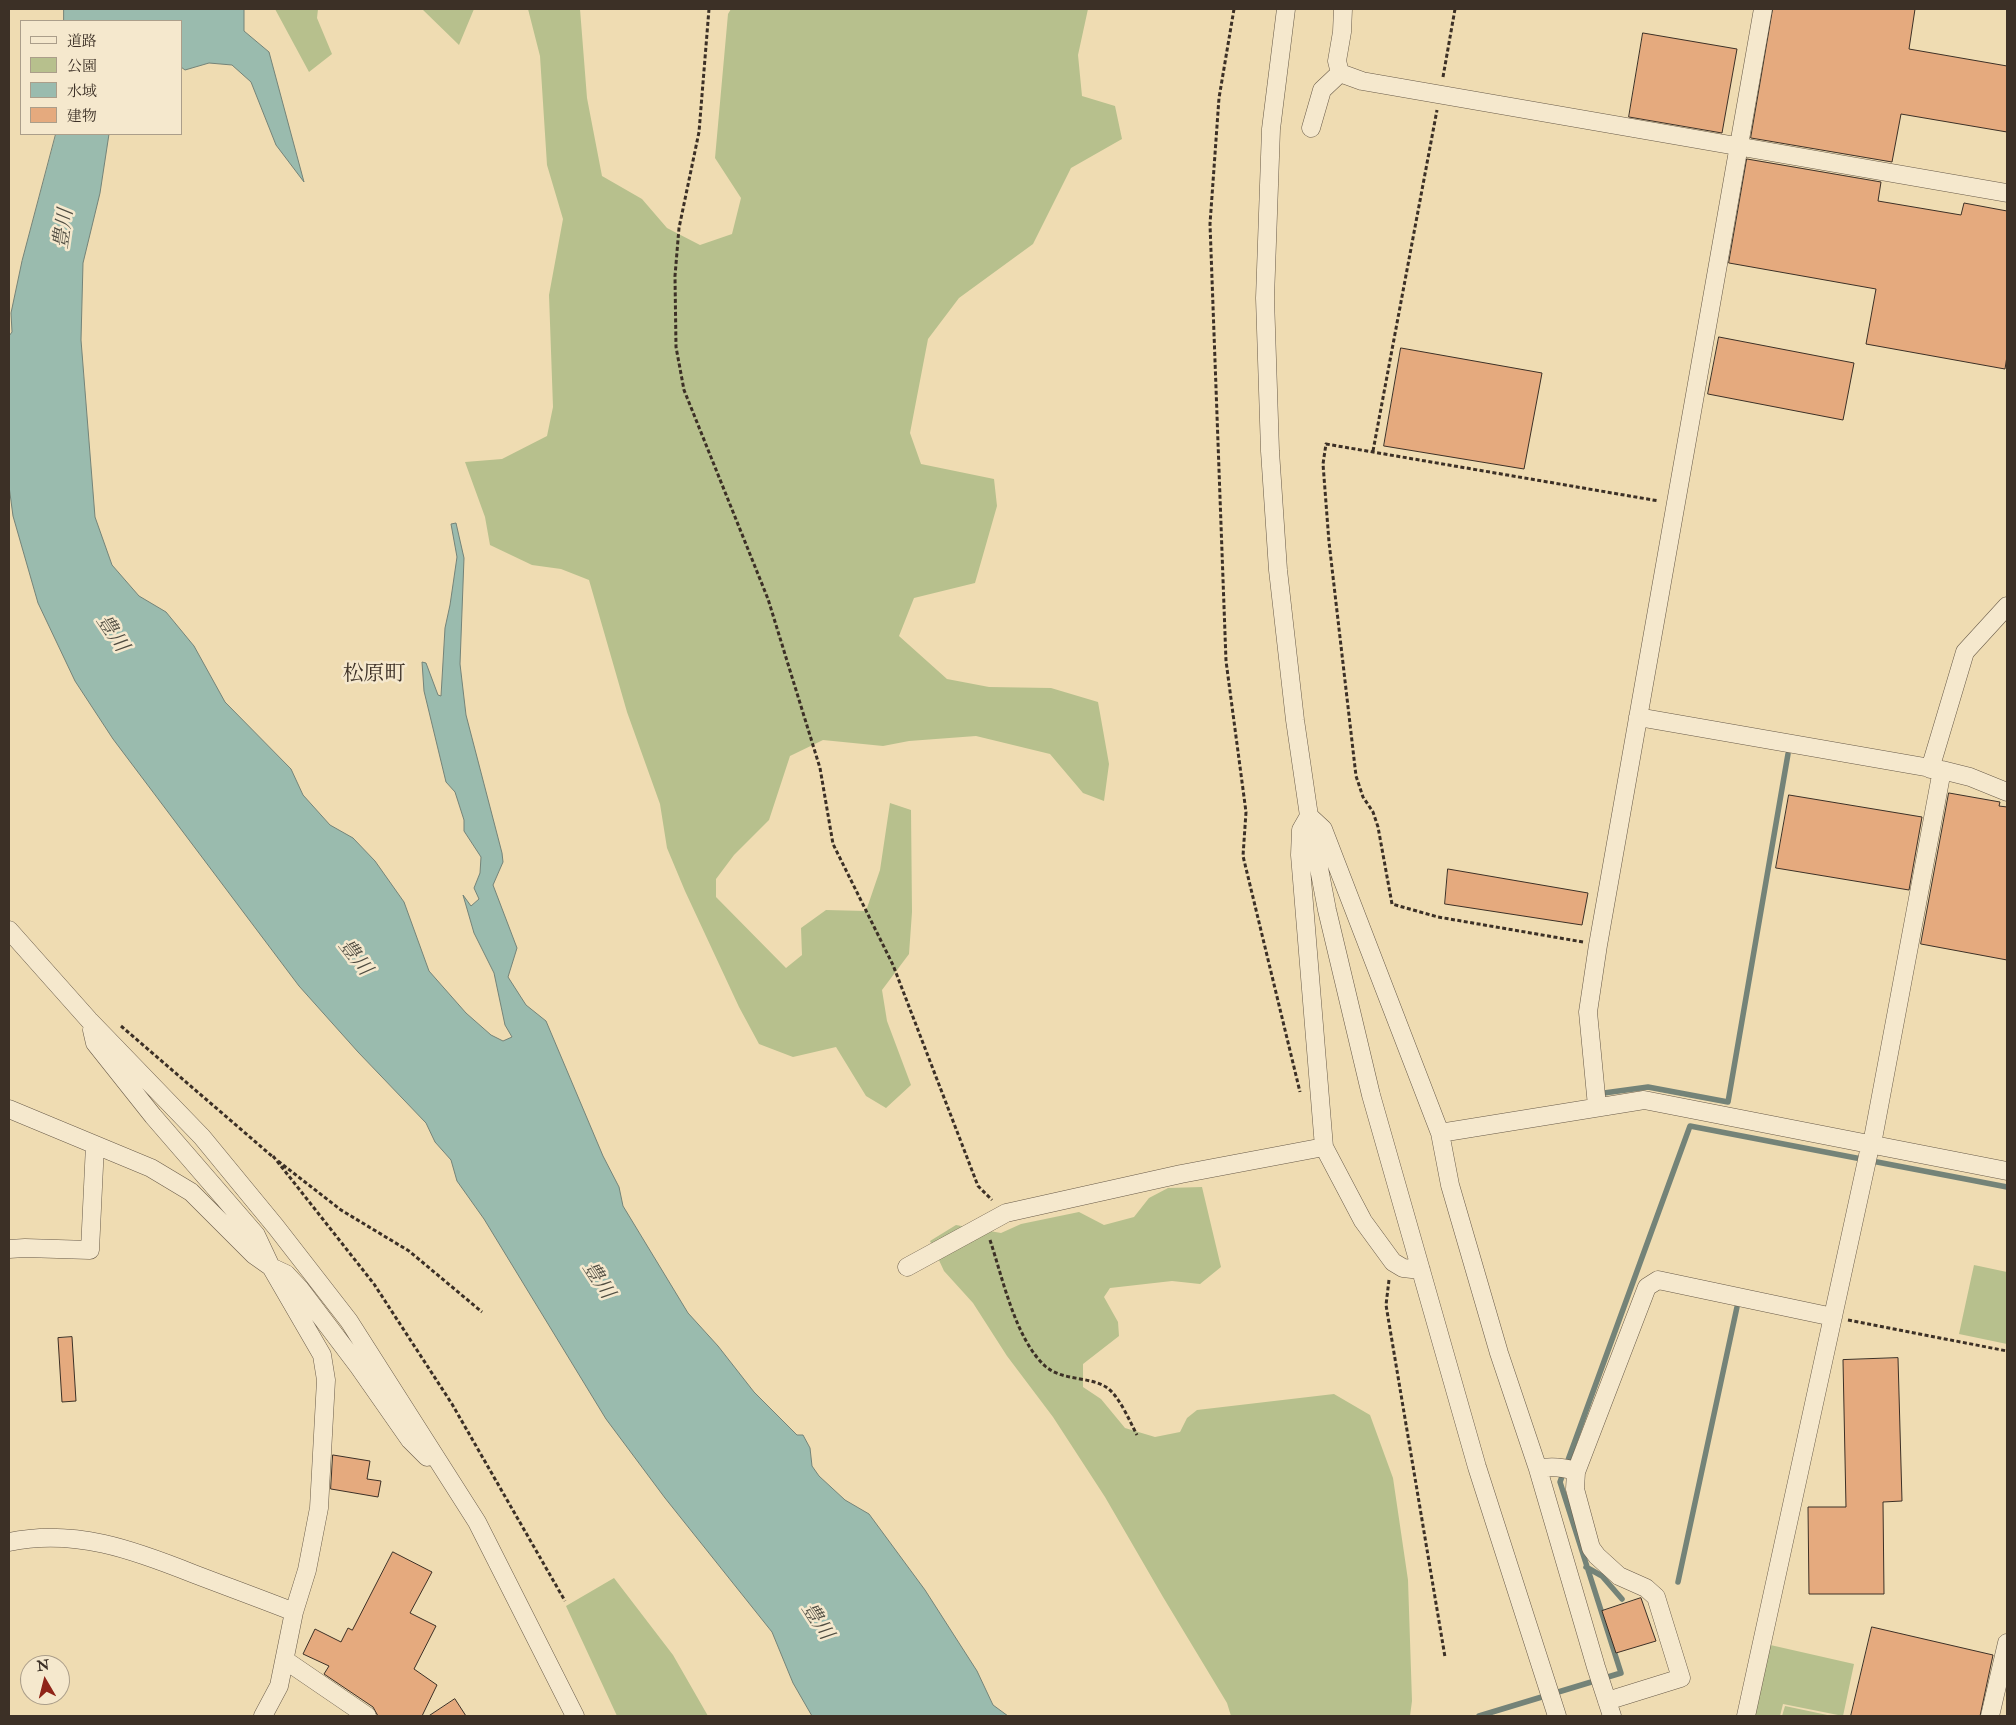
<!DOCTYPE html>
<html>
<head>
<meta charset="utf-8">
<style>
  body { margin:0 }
  #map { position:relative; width:2016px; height:1725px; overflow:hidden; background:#efdcb2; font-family:"IM FELL Double Pica","Noto Serif JP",serif }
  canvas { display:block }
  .frame { position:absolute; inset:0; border:10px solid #3c3026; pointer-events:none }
  .legend { position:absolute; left:20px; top:20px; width:162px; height:115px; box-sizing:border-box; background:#f5e8cd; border:1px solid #ab9e8a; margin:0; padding:6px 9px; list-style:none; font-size:15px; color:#3c3026 }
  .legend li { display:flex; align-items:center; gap:10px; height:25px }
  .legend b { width:25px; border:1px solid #ab9e8a }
  .north { position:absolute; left:20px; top:1655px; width:50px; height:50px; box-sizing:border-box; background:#f5e8cd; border:1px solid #ab9e8a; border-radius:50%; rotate:352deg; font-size:14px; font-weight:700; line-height:20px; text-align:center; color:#3c3026 }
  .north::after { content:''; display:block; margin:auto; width:18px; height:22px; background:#8f2418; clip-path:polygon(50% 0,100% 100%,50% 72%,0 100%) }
</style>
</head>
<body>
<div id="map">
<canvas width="2016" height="1725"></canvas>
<div class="frame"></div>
<ul class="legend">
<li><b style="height:6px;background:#f5e8cd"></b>道路</li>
<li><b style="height:14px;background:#b7c08d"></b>公園</li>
<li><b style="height:14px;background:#9abbae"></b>水域</li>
<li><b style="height:14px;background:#e5aa7e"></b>建物</li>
</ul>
<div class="north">N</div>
</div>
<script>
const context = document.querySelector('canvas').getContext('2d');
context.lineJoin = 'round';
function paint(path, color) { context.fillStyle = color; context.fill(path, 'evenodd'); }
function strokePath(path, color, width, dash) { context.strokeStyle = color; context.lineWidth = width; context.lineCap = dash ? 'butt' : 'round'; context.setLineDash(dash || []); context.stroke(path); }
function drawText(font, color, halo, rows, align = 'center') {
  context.font = font + ' "IM FELL Double Pica","Noto Serif JP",serif'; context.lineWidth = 5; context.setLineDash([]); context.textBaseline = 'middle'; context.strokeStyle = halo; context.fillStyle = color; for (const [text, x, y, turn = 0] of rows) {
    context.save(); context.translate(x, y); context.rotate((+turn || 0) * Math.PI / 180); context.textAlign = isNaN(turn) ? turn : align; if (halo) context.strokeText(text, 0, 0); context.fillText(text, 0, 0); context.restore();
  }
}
paint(new Path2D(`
  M275,9H318L317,18L332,54L309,72Z
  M422,9H474L459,45Z
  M528,9H580L587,98L602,176L642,199L667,228L700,245L732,234L741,198L715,158L728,14L731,9H1088L1078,55L1082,96L1115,106L1122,139L1071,168L1033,244L959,298L928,339L910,433L921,464L994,479L997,506L975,583L914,598L899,636L947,679L989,687L1051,688L1098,702L1109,764L1104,801L1083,793L1050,754L976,736L909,741L883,746L823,740L790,756L769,820L734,855L716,879V897L786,968L802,955L801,928L826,910L866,911L880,870L890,803L911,810L912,912L909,954L882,990L887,1021L911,1085L886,1108L866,1096L836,1047L793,1057L759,1044L739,1007L685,891L667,848L660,804L627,712L589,580L561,569L532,565L490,545L485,517L465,462L502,459L547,436L553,407L549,295L563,219L547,165L540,56Z
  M1202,1187L1221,1267L1200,1284L1172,1281L1110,1288L1104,1297L1118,1322L1119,1336L1083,1364V1387L1101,1399L1125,1428L1155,1437L1180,1432L1187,1418L1197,1410L1334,1394L1370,1415L1393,1478L1408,1580L1412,1701L1410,1716H1231L1227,1703L1163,1597L1105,1497L1053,1417L1007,1356L973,1303L944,1271L930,1241L956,1225L1001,1233L1021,1224L1079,1212L1104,1225L1134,1217L1149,1198L1168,1188Z
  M1974,1265L2007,1272V1344L1959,1334Z
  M614,1578L673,1655L708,1716H617L566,1606Z
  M1766,1644L1854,1664L1843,1716L1783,1704L1780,1716H1750Z
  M1785,1706L1832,1716H1782Z`), '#b7c08d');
const water = new Path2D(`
  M64,9H244V31L269,52L304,182L276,145L251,82L232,65L209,63L185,70L181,67V21H64Z
  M56,134H109L100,193L83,263L81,340L95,517L112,565L139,596L166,612L194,646L225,702L291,769L303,795L330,825L353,838L375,861L404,902L429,971L466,1013L491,1035L503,1041L512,1037L505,1025L494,973L474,933L463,895L471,906L479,899L474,888L480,873L481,857L464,831V820L455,792L446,782L424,691L422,662L426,663L438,695L441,696L445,628L450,605L457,557L451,524L456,523L464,558L460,664L466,715L502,853L503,862L493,885L517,948L508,977L526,1005L546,1021L603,1156L619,1187L623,1206L688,1313L718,1346L754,1392L797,1435H803L810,1448L812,1466L819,1476L845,1500L869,1514L925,1590L977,1671L993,1705L1008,1716H812L793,1683L772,1632L665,1498L606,1419L484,1219L457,1181L451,1160L435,1142L426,1123L358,1052L299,986L113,739L75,681L38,603L13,516L9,486V336L12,332L11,313L22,261Z`);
paint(water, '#9abbae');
strokePath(water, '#748378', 1);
strokePath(new Path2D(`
  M1604,1093L1648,1087L1728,1102L1788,754
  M1586,1567L1602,1576L1622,1599
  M1678,1582L1737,1307
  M1479,1716L1621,1673L1560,1482L1690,1126L2007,1187`), '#748378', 5.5);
const building = new Path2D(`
  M1773,9H1915L1909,49L2007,66V132L1901,114L1892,162L1751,138Z
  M1643,33L1737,49L1722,133L1629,117Z
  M1747,159L1881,182L1878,201L1961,215L1964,203L2007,211V356L2005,369L1866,344L1876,289L1729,263Z
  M1719,337L1854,363L1843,420L1708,394Z
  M1401,348L1542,373L1524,469L1384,446Z
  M1949,793L2000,802L1999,806L2007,807V960L1921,944Z
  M1789,795L1922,817L1909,890L1776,868Z
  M1448,869L1588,893L1582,925L1445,904Z
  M72,1337L76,1401L62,1402L58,1338Z
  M1898,1358L1902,1501L1883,1502L1884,1594H1809L1808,1507H1846L1843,1360Z
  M333,1455L370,1461L367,1479L381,1481L378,1497L331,1489Z
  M393,1552L432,1572L410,1613L436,1626L414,1669L437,1685L422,1716H378L373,1707L324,1674L329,1666L303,1654L315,1629L341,1642L348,1628L352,1630Z
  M1641,1598L1656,1641L1616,1653L1602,1611Z
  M1872,1627L1993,1655L1980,1716H1851Z
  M455,1699L466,1716H429Z`);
paint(building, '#e5aa7e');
strokePath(building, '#3c3026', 1);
const minor = new Path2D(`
  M1286,9L1271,129L1265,298L1270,451L1278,570L1295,720L1309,816L1327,910L1371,1095L1477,1467L1557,1716
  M1340,73L1362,81L2007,193
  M1311,128L1322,90L1340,73L1337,61L1342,32L1343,9
  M1638,717L1942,770L1970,777L2007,792
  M1930,769L1965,652L2007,606
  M9,930L89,1020L202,1137L276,1227L349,1321L477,1522L575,1716
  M92,1030L95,1043L153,1116L256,1235L271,1267L322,1355L326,1380L319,1508L307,1570L294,1612L279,1686L263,1716
  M1597,1106L1588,1012L1598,945L1763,9
  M9,1109L151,1168L191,1192L254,1255L271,1267L286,1274L300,1289L359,1367L410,1440L427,1457
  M1440,1133L1644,1100L2007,1171
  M9,1249L25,1248L90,1250L95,1145
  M907,1267L1006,1213L1181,1174L1324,1147
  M1421,1270L1403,1268L1393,1262L1363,1221L1324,1147L1300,855L1301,830L1309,816L1323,829L1440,1133L1450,1185L1499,1353L1538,1469L1596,1667L1612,1716
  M1538,1469C1549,1466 1566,1467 1576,1472
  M9,1542C74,1528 134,1550 194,1574C228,1587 261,1599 294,1612
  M285,1660L367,1716
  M1607,1701L1681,1678L1656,1597L1646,1588L1619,1576L1597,1556L1591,1548L1575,1489L1576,1472L1647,1287L1658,1280L1833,1317
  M1746,1716L1869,1151L1872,1144L1942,770
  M1990,1716L2007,1643`);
strokePath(minor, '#695b49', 19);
strokePath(new Path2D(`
  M709,9L699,132L679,228L675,276L676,347L684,390L768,599L820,768L833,844L893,965L978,1186L992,1200
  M1234,9L1219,98L1210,224L1226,661L1246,812L1243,856L1300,1092
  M1443,77L1455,9
  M1373,451L1437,110
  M1583,942L1438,917L1392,904L1378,827L1373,812L1363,797L1356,776L1329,542L1323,464L1326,444L1659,501
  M121,1026L273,1157
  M273,1156L374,1284L452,1404L565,1601
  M278,1161L341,1210L409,1251L482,1312
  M990,1240C1003,1279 1015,1338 1045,1366C1062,1381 1088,1376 1106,1387C1119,1395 1130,1422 1137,1435
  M1389,1280L1386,1305L1445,1657
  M1848,1320L2007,1351`), '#3c3026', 3, [4, 2.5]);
strokePath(minor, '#f5e8cd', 18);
drawText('italic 20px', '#4f4c41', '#f5e8cd', [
  ["豊川",65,229,-82],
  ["豊川",111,634,56],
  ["豊川",354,958,52],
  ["豊川",597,1281,57],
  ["豊川",816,1622,57]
]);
drawText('21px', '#3c3026', '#f5e8cd', [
  ["松原町",374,675]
]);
</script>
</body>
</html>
